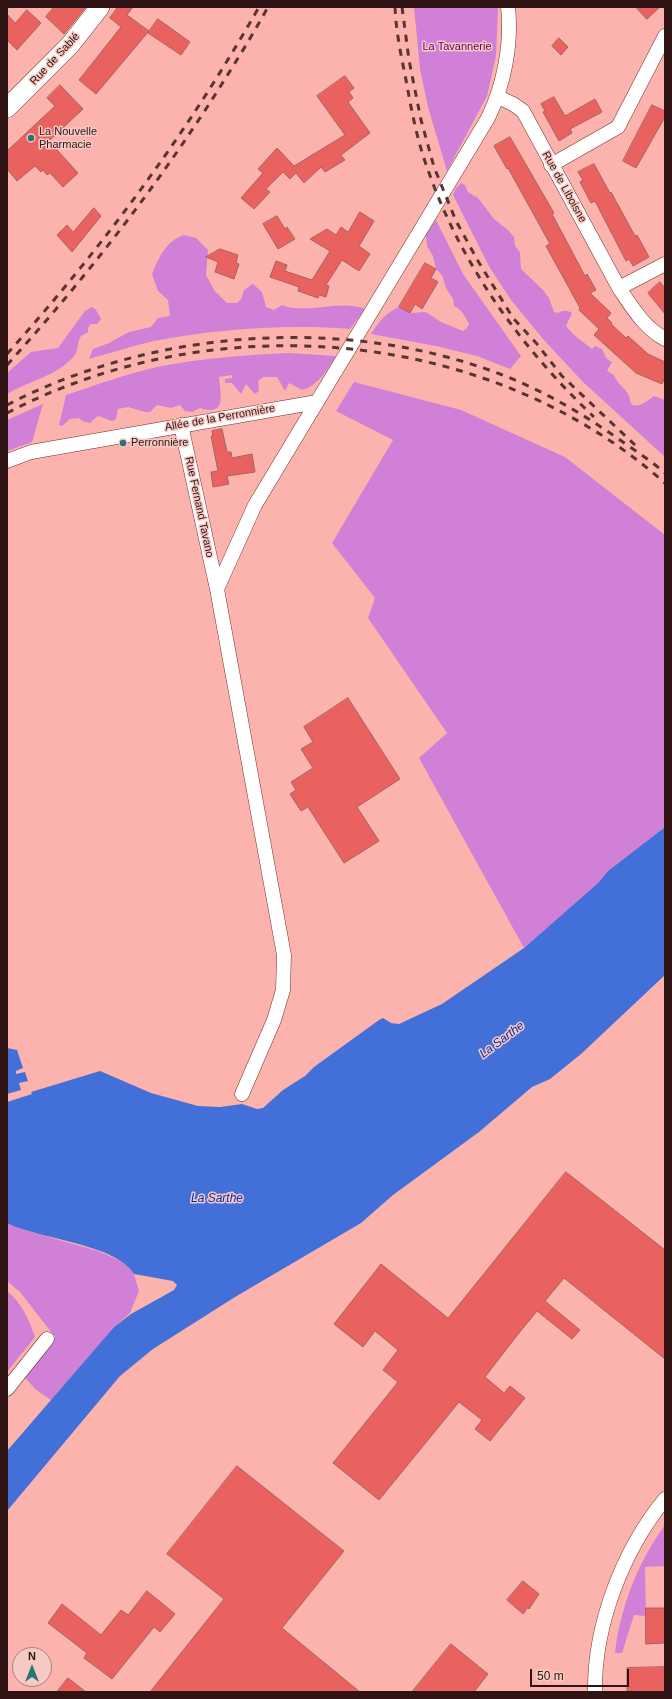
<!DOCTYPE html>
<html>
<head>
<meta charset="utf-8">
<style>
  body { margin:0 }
  #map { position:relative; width:672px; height:1699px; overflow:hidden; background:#fdb3ad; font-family:Arial,sans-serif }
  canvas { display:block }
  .frame { position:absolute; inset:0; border:8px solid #2f1413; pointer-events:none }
  .north { position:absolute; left:12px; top:1647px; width:40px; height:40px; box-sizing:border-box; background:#f7c9c5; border:1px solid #a7817e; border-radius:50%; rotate:0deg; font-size:11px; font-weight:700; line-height:16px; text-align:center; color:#2f1413 }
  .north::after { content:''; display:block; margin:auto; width:14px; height:18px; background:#297279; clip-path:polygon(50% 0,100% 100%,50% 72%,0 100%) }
  .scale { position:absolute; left:530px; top:1669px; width:99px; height:18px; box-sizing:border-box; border:2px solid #2f1413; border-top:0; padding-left:5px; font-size:12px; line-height:14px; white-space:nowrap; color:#2f1413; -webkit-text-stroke:3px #f7c9c5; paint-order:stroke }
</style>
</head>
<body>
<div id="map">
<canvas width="672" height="1699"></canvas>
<div class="frame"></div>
<div class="north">N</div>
<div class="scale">50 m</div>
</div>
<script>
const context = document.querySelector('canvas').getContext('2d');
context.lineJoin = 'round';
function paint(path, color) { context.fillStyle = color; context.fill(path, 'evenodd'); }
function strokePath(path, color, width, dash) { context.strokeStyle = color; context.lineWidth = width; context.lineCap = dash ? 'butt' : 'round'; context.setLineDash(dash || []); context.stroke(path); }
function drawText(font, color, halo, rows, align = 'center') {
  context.font = font + ' Arial,sans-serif'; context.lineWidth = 3; context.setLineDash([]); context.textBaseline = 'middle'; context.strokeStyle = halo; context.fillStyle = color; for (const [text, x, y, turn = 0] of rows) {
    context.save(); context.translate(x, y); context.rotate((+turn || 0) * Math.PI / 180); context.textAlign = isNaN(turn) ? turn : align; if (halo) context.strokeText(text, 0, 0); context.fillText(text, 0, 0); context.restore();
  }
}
paint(new Path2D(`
  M414,7H498L496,56L487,96L447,171L428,107L420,69Z
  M461,183L465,185L468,192L478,198L494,219L508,230L514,237L515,246L520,252L521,269L543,290L549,298L554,312L558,313C563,310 567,310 572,313L566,326L574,335L592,349L595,346L602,349C605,355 605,359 612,362L607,371L614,375C616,383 626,388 629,396C630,399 630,402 632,405C641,407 647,401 654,396L665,400V457L583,382L543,339L511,300L490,268L453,195L456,188Z
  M436,220L463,274L521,356L510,369L477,356L436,346L371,334C379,321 386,313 399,307L410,313L426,312L441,322L463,331L467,328L469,324C465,316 462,310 454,306L453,299L446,288L442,275L436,269L433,256L427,246L426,235Z
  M184,235L196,238L208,250L206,275L214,290L227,303H237L241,299L244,290L253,284L262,292L266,307L274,310L282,305C308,315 338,299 365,309L350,329C284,324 219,329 154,341C132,346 111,353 89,359L93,349L109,343L129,332L151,327L158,318L170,316L168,300L158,291L152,274C159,257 166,241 184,235Z
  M92,307L96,310L101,319L97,324H91L88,328V332L81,336C77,342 79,350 74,356C58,376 28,381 7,394V373L31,352L58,348L85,311Z
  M289,353L336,356C328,369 318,386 302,390L289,383L285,391L277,377H263L258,381L259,391L255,394L246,384L241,394L232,383H225V379L232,378V375L219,377C220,393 228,417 200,408L192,412L185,411L180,405L171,408L157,405L150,412H145L128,407L118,409L116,419L112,421L98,416L90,423L82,421L79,418L70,419L62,426L59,425L66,395C96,385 126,374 157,367C201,358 245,355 289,353Z
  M354,382L461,410L565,457L665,535V827L608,871L598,883L524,948L419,758L447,733L368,618L375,598L332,543L393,440L336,411Z
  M43,404L32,442L7,451V420Z
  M7,1223L31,1232L98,1251L121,1261L131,1268L134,1274L139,1291L130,1313L114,1327L51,1400L35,1389L23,1375L55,1337L20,1292L7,1281Z
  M7,1291C22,1303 29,1320 35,1337L7,1372Z
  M665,1525V1566L645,1567L646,1616L634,1615L622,1653H615C620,1608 638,1562 665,1525Z`), '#d080d7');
paint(new Path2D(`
  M665,827V975L581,1054L550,1079L532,1087L479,1132L393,1195L361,1223L235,1297L153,1349L120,1376L7,1511V1451L114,1327L131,1314L174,1290L177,1285L173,1281L134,1274C117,1244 38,1239 7,1223V1102L32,1094L31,1092L100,1071L151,1093L198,1106L220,1107L242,1104L257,1109L263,1108L283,1090L305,1076L314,1067L379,1020L383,1018L391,1023L399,1024L442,1004L524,948L598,883L608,871Z
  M7,1048L17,1050L23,1068L16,1071V1074L25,1072L28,1081L19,1083L21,1090L7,1094Z`), '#426fd8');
const building = new Path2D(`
  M54,7H86L64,34L46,17Z
  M118,7H133L127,15L149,31L96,94L79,80L121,27L110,18Z
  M636,7H660L647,19Z
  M27,10L41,23L17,50L7,40V14L15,23Z
  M158,19L190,42L181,55L148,33Z
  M559,38L568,47L561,55L552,46Z
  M345,76L354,88L349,92L353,98L348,102L370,133L341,155L345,160L325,172L321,167L304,183L296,173L290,179L283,172L266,189L270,192L254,209L241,198L263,173L258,169L277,148L294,166L345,135L317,96Z
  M60,85L83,109L49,141L78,173L63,187L50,173L47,175L43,170L41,172L35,166L17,181L7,169V151L55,106L47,98Z
  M554,97L565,116L595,99L602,112L570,129L572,133L559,141L543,112L545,111L541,104Z
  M652,105L665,111V117L636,168L623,161Z
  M510,137L554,213L552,214L585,276L587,274L596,290L590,293L611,313L607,318L612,323L611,324L626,338L628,336L648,354L665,362V377L662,384L636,373L594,335L599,329L579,310L580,308L546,246L550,244L508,168L507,169L494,146Z
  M594,164L610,193L611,192L635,236L637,235L649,257L633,266L629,259L626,261L595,201L591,203L580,182L583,180L578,172Z
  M94,208L101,216L72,252L57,235L67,225L73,232Z
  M360,212L374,221L359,246L370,254L359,271L342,260L326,285L329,286L326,297L319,295L318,298L298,291L299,287L270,277L276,261L287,265L285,271L312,280L330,251L310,239L327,229L336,235L341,227L348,232Z
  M277,216L285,229L287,227L295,239L278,249L263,224Z
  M220,249L238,255L236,263L239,264L234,279L215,272L218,262L206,257Z
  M425,263L436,269L431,278L438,282L422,309L415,304L410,313L399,307Z
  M660,282L665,288V314L648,293Z
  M222,429L227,452H231L232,458L252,454L255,472L227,476L229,484L213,487L211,472L218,471L211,436H213L212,431Z
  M348,698L400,779L357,807L379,841L344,863L308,807L301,811L290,794L296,790L291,782L313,768L301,749L313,742L304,727Z
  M566,1172L665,1250V1359L564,1278L545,1301L580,1330L572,1339L537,1311L515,1338L485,1377L504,1393L510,1386L525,1398L498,1431L490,1441L475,1429L482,1420L459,1402L379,1500L333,1463L398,1382L383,1370L398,1350L375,1331L363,1347L334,1324L381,1264L448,1318Z
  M237,1466L344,1551L282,1628L360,1692H150L224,1599L167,1554Z
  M523,1581L539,1594L529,1609L528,1607L523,1614L507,1600Z
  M147,1591L175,1614L160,1632L154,1627L112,1679L84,1658L87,1653L48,1623L62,1604L101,1635L121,1610L128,1615Z
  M646,1608H665V1643L646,1644Z
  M451,1644L488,1674L474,1692H412Z
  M665,1667V1692H627V1668Z
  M68,1678L86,1692H57Z`);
paint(building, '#e9625f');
strokePath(building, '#a6635f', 1);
const minor = new Path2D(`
  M498,97L513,104L523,111L619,288C632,307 644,328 665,339
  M551,165L618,127L665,36
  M619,288L665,264
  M181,425L217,589
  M7,461L31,452L317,402
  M242,1094L274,1020L283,990L284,955L217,589L255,505L488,118C504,85 512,44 508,7
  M7,1389L47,1339
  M595,1692C594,1625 623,1550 665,1499`);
const secondary = new Path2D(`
  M7,108L70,45L100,7`);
strokePath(minor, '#6b2f2c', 15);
strokePath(secondary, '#6b2f2c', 20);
strokePath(minor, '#fff', 14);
strokePath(secondary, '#fff', 19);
strokePath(new Path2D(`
  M395,7C396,33 402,60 407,85C412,114 418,143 428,170C461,265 522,349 594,417
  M402,7L409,60L421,120L434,167L456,221L478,261L513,318L537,344L562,376L635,445
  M7,354C103,247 188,132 259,7
  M7,365C83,281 152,193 213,98C232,68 251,38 268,7
  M7,405C153,329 345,315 500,374C542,390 580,412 617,438C633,449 650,460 665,473
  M7,413C214,305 487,326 665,483`), '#583432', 3, [7, 7]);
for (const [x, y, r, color] of [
  [31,138,4,"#297279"],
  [123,443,4,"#297279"]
]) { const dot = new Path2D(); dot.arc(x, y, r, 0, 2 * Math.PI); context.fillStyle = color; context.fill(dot); strokePath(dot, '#f7c9c5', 1.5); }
drawText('11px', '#5d0265', '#f7c9c5', [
  ["La Tavannerie",457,47]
]);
drawText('11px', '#2f1413', '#f7c9c5', [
  ["Rue de Sablé",55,59,-47],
  ["Rue de Liboisne",564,187,61],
  ["Allée de la Perronnière",220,418,-10],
  ["Rue Fernand Tavano",199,507,78]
]);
drawText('11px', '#2f1413', '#f7c9c5', [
  ["La Nouvelle",39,132],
  ["Pharmacie",39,145],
  ["Perronnière",131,443]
], 'left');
drawText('italic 12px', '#052aa6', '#f7c9c5', [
  ["La Sarthe",502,1040,-37],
  ["La Sarthe",217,1199]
]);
</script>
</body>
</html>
